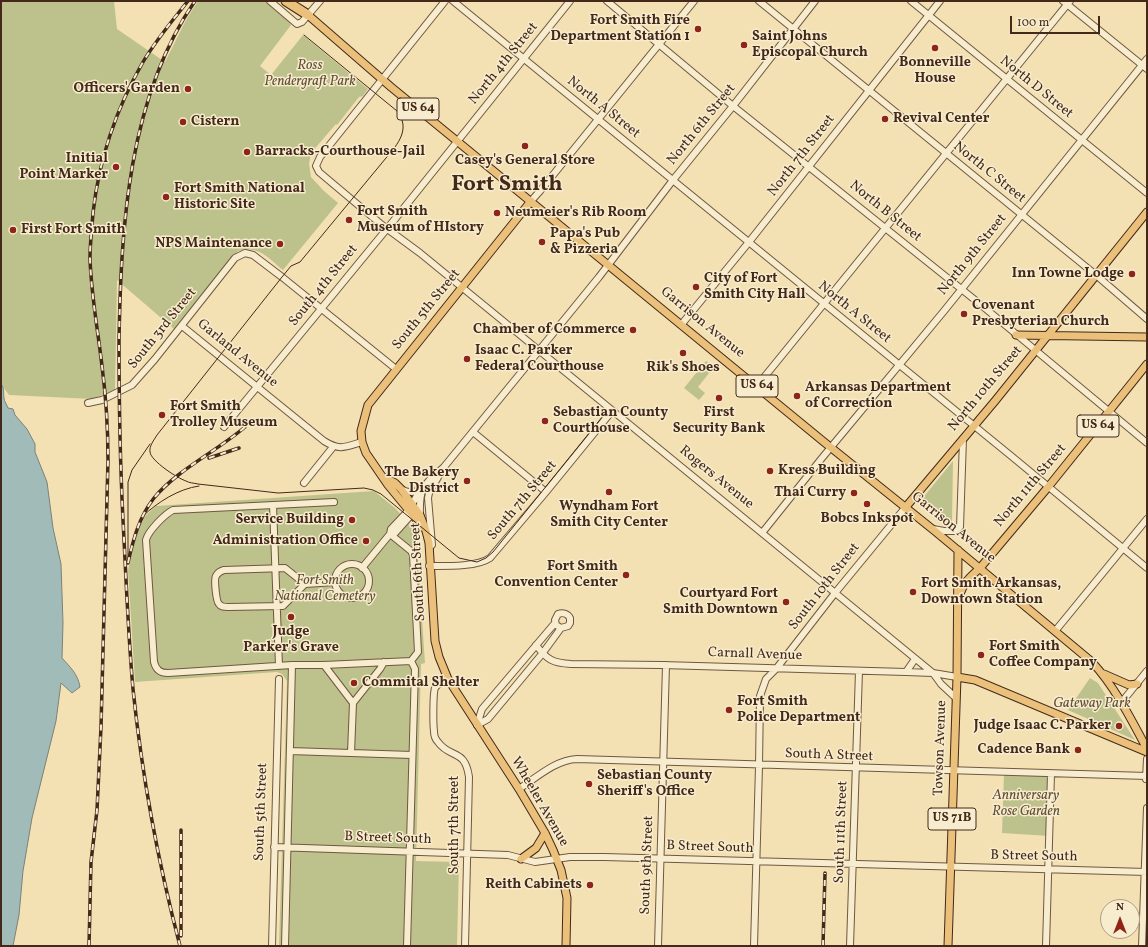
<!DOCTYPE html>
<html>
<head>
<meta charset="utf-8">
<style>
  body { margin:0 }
  #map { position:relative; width:1148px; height:947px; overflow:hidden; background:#f3e1b4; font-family:Vollkorn,serif }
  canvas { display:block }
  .frame { position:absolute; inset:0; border:2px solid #44291b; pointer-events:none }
  .north { position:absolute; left:1100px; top:899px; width:40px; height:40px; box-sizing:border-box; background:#f7ecce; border:1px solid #af9e86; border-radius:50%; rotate:0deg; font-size:11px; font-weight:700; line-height:16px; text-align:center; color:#44291b }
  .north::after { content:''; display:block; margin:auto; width:14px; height:18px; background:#8f2418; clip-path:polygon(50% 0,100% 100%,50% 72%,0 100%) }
  .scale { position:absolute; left:1010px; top:16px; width:90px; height:18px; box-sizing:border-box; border:2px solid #44291b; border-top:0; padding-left:5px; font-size:12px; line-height:14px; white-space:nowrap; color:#44291b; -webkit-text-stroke:3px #f7ecce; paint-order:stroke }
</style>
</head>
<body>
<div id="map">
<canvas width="1148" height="947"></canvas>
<div class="frame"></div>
<div class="north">N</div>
<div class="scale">100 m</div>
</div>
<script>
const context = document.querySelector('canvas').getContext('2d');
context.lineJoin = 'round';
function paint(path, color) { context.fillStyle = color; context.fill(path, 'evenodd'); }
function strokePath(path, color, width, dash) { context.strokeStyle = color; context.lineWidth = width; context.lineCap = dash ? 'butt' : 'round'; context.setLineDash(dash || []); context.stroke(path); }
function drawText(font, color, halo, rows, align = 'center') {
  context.font = font + ' Vollkorn,serif'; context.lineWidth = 3; context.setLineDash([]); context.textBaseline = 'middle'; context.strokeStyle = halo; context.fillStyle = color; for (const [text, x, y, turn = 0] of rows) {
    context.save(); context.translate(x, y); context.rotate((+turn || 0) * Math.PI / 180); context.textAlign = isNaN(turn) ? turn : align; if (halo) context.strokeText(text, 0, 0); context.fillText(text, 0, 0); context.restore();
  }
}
paint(new Path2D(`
  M2,1H114L117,29L165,62L186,20L198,1H265L289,21L291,25L260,66L271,75L303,35L368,89L363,96L359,97L337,125L336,124L311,153L309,164L311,177L324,191L338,203L283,270C268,258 259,245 238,251L174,329L117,280L115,390L92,399L9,395L1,384Z
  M706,361L714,367L698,387L705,393L699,400L684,388Z
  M953,461L952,524L947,522L921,500Z
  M374,491L395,508L416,531L425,663L421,664L416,861L459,862L457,946H279L287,681L282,674L277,672L135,682L128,570L137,532L144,517L156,506Z
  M1090,678L1098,683L1135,740L1068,710Z
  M1004,773L1051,774L1049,836L1002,833Z`), '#bdc28c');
const water = new Path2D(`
  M1,384C5,389 3,392 4,398C4,401 7,405 8,408L13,409L15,415L27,429L35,444V452L47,482L53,528L61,564L63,623L62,658C70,667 78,674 80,687L72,693L61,683L56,721L32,818L23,871L19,915L13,946H1Z`);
paint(water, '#a0bbb8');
strokePath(water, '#7b8179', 1);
const minor = new Path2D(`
  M270,1L297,24L302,22L320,1
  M445,1L320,157L316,166L319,172L382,225L420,253L933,673L957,677
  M453,1L1010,455L1147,568
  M607,1L733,106L980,304L1147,443
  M759,1L1096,275L1147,319
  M911,1L1147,193
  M1063,1L1147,69
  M531,201L540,191L694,1
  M681,325L749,242L940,1
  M182,326L324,441C340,451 345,447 362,442
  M757,386L1070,1
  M88,403L102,400L132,385L155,359L235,258L245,253L253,255L282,277L396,369
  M224,427L395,219L570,1
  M473,432L546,492
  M304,483L333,447
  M401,489C408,493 413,493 420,490
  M334,502L173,510C165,514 148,531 146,540L154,662C156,670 160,673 168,673L292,665H324L411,661
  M273,505L279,666
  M420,516C419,486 423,486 444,467L599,277L673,180L733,106L815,1
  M933,529L944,531H955L960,527L963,439
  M762,533L822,458L944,311L1147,59
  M390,534L411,551L413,555L418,652L411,661
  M390,534L391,529L409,510L419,492
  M431,546L432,545L428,498L429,493L442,470
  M335 581a17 17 0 1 1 34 0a17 17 0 1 1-34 0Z
  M429,566C446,566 477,567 490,558L546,492L612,411
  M362,568L390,534L395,533L412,514
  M305,584L285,568L224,570C220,571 218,572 216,576C214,579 216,601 219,604C221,607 224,607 228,607L283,606L305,584L335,582
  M1056,630L1147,519
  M536,645C547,660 553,663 571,664L662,665L906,672L915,659
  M324,665L353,703
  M906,672L933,673L941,684L956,698
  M448,679C443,681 438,683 435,688C433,692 433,724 434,731C434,735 435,739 438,742C450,759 465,748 469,777L465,946
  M1121,703L1147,671
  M477,725L488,719L542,654L561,628L568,626L570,623V618C568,614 563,612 558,614L555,620L556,625L561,628
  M477,725L482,709L555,623
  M290,751L412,755
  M351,753L353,703L380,669L384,662
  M1146,779L1147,759
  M519,789C536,778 555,760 577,759L1147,776
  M274,847L508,855L535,862L570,857H604L1147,872
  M272,946L279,679
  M285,946L292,665
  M407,946L415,669L411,661
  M658,946L666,665
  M754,946L759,766L760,696L766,679L776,669L835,593L905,508
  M850,946L859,671
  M1046,946L1051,774
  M1142,946L1147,808`);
const major = new Path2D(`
  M308,15L391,87L824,442L936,532L1092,662C1115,687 1131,719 1147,749
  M1016,335L1147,337
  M383,477L395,483L401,489L420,515L426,531L429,543L435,641L439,657L448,679L519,789L545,833L553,850L561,870L567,898L566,946
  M905,508L995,401L1147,212
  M421,527L416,519L388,485L366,453L362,442L361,431L368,405L531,201
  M960,594C964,582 971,576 980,568L1049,486L1147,364
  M1104,674L1129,685L1137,684
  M957,677L975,680L1147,752
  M521,859L536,848L545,833
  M948,946L957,677L958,550`);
const highway = new Path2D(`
  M286,1L308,15`);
strokePath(minor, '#705741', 8);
strokePath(major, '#44291b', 9);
strokePath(highway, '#44291b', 11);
strokePath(minor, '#f7ecce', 6);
strokePath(major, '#eac07a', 7);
strokePath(highway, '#eac07a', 9);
strokePath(new Path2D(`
  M304,35L397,111C411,129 398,144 386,158L300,262L291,266L282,277L157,435C154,440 149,446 150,452C151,461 177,478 186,481C189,483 194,483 198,484L278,493L364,488L373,490L381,494L459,558L477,562L486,558L493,552L603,416
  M143,516C158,502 178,489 199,486
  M128,562V482L132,470L150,444`), '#44291b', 1);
const rail = new Path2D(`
  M209,458L239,448
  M128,563C133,540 139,517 154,498C177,470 217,451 245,427
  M181,936V830
  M89,946L91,862L97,810L101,727L108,460C108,429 106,397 102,366C98,331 91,294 90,258C90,243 92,228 93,213C99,159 116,109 143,62C156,40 172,21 188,1
  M180,946C158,862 142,776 133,689C128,633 126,576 123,520C120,460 119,401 119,341C121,227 128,98 195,1
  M823,946L825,873`);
strokePath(rail, '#44291b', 3.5);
strokePath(rail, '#f7ecce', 2, [6]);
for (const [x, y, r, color] of [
  [698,29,4,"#8f2418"],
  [744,45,4,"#8f2418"],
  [935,48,4,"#8f2418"],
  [188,89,4,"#8f2418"],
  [885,119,4,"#8f2418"],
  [183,122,4,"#8f2418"],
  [525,146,4,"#8f2418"],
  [247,152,4,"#8f2418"],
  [116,167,4,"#8f2418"],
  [166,197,4,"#8f2418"],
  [497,213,4,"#8f2418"],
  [349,220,4,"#8f2418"],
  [13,230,4,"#8f2418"],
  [542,242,4,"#8f2418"],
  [280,244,4,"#8f2418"],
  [1132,274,4,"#8f2418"],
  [696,287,4,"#8f2418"],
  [964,314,4,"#8f2418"],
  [633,330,4,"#8f2418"],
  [683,353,4,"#8f2418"],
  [467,359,4,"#8f2418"],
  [797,396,4,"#8f2418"],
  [719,398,4,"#8f2418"],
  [162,415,4,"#8f2418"],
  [545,421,4,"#8f2418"],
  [770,471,4,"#8f2418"],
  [467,481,4,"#8f2418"],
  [609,492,4,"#8f2418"],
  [854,493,4,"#8f2418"],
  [867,504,4,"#8f2418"],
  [352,520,4,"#8f2418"],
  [366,541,4,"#8f2418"],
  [626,575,4,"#8f2418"],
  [913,592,4,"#8f2418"],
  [786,602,4,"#8f2418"],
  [291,617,4,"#8f2418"],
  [981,655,4,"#8f2418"],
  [354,683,4,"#8f2418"],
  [729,710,4,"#8f2418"],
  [1119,726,4,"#8f2418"],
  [1078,750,4,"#8f2418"],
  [589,784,4,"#8f2418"],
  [590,885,4,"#8f2418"]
]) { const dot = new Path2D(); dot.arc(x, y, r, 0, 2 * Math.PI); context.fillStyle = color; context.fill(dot); strokePath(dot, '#f7ecce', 1.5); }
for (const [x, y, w] of [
  [418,109,42],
  [757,386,42],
  [1098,426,42],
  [952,819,48]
]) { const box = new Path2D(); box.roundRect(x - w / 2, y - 11, w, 22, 3); context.fillStyle = '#f7ecce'; context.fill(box); strokePath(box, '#44291b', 1); }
drawText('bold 13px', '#44291b', null, [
  ["US 64",418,109],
  ["US 64",757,386],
  ["US 64",1098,426],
  ["US 71B",952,819]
]);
drawText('bold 14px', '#44291b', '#f7ecce', [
  ["Fort Smith Fire",690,21,"right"],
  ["Department Station 1",690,37,"right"],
  ["Saint Johns",752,37],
  ["Episcopal Church",752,53],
  ["Bonneville",935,63,"center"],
  ["House",935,79,"center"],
  ["Officers' Garden",180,89,"right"],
  ["Revival Center",893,119],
  ["Cistern",191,122],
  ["Barracks-Courthouse-Jail",255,152],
  ["Initial",108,159,"right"],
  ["Point Marker",108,175,"right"],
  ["Casey's General Store",525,161,"center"],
  ["Fort Smith National",174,189],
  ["Historic Site",174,205],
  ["Fort Smith",357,212],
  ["Museum of HIstory",357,228],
  ["Neumeier's Rib Room",505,213],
  ["First Fort Smith",21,230],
  ["Papa's Pub",550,234],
  ["& Pizzeria",550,250],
  ["NPS Maintenance",272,244,"right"],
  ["Inn Towne Lodge",1124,274,"right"],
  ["City of Fort",704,279],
  ["Smith City Hall",704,295],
  ["Covenant",972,306],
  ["Presbyterian Church",972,322],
  ["Chamber of Commerce",625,330,"right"],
  ["Isaac C. Parker",475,351],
  ["Federal Courthouse",475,367],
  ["Rik's Shoes",683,368,"center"],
  ["Arkansas Department",805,388],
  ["of Correction",805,404],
  ["Fort Smith",170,407],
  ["Trolley Museum",170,423],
  ["Sebastian County",553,413],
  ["Courthouse",553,429],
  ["First",719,413,"center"],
  ["Security Bank",719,429,"center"],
  ["Kress Building",778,471],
  ["The Bakery",459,473,"right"],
  ["District",459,489,"right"],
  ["Thai Curry",846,493,"right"],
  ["Wyndham Fort",609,507,"center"],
  ["Smith City Center",609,523,"center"],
  ["Bobcs Inkspot",867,519,"center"],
  ["Service Building",344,520,"right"],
  ["Administration Office",358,541,"right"],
  ["Fort Smith",618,567,"right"],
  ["Convention Center",618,583,"right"],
  ["Fort Smith Arkansas,",921,584],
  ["Downtown Station",921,600],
  ["Courtyard Fort",778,594,"right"],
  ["Smith Downtown",778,610,"right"],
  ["Judge",291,632,"center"],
  ["Parker's Grave",291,648,"center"],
  ["Fort Smith",989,647],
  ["Coffee Company",989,663],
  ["Commital Shelter",362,683],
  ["Fort Smith",737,702],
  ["Police Department",737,718],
  ["Judge Isaac C. Parker",1111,726,"right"],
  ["Cadence Bank",1070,750,"right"],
  ["Sebastian County",597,776],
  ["Sheriff's Office",597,792],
  ["Reith Cabinets",582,885,"right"]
], 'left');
drawText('14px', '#44291b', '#f7ecce', [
  ["North 4th Street",504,64,-51],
  ["North D Street",1036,88,39],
  ["North A Street",603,108,39],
  ["North 6th Street",702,125,-51],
  ["North 7th Street",802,156,-52],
  ["North C Street",989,173,39],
  ["North B Street",885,212,39],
  ["North 9th Street",973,255,-51],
  ["South 4th Street",324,286,-51],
  ["South 5th Street",427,310,-51],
  ["North A Street",854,313,39],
  ["Garrison Avenue",702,323,39],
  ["South 3rd Street",163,329,-51],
  ["Garland Avenue",237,354,39],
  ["North 10th Street",986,389,-50],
  ["Rogers Avenue",716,478,39],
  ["North 11th Street",1031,486,-50],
  ["South 7th Street",523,501,-50],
  ["Garrison Avenue",953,528,39],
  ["South 6th Street",419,572,-93],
  ["South 10th Street",825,587,-52],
  ["Carnall Avenue",755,655,2],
  ["Towson Avenue",941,748,-88],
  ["South A Street",829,756,2],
  ["Wheeler Avenue",539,802,60],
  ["South 5th Street",262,812,-88],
  ["South 7th Street",455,825,-90],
  ["South 11th Street",842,832,-88],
  ["B Street South",388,839,2],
  ["B Street South",710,848,2],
  ["B Street South",1034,857,1],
  ["South 9th Street",648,865,-88]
]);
drawText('italic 14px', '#624f37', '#f7ecce', [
  ["Ross",310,66],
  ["Pendergraft Park",310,82],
  ["Fort Smith",325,581],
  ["National Cemetery",325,597],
  ["Gateway Park",1092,704],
  ["Anniversary",1026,796],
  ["Rose Garden",1026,812]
]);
drawText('bold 22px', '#44291b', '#f7ecce', [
  ["Fort Smith",507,186]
]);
</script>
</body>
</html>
